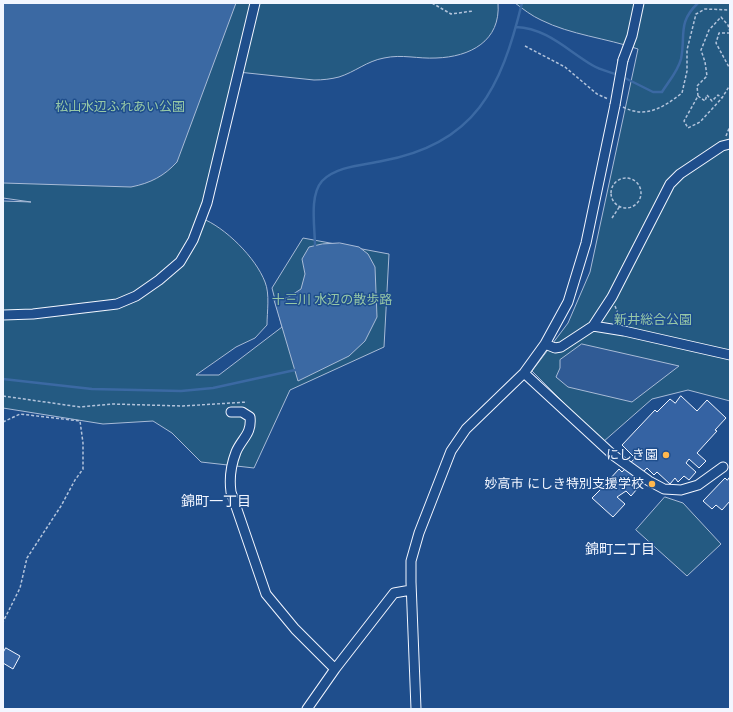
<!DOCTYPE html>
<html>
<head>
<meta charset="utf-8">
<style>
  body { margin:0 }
  #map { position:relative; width:733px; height:712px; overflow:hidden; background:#1f4e8c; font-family:"Fira Sans",sans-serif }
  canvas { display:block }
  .frame { position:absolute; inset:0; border:4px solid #f2f6ff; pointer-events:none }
</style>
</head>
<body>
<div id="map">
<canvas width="733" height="712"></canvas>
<div class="frame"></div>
</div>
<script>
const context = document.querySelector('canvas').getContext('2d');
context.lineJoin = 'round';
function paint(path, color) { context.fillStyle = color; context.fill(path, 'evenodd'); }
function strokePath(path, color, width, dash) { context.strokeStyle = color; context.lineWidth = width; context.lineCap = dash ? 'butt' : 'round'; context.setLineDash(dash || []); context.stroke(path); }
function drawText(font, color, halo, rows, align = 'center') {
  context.font = font + ' "Fira Sans","Noto Sans JP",sans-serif'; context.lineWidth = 3; context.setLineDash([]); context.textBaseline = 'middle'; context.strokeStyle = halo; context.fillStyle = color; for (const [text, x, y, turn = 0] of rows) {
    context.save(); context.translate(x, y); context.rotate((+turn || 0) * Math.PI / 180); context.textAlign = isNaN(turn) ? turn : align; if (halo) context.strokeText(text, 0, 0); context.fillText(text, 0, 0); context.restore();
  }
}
const green = new Path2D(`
  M3,3H498C501,41 470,57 436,58C418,59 402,54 384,58C367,61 355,72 339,77C331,79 323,80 314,80L238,72L201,218C225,227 256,258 265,282C270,294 267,312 267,325L255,338L236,347L196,375H219L282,327L272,288L303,238L389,254L384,347L290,390L254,468L201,462L172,433L153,421L103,424L3,408V201L31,202L3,198Z
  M515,3H730V401L688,390L652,399L603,442L532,371L568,323L590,272L638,49C606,38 571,35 541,20C532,16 523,9 515,3Z
  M665,497L683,503L721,544L687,576L636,530Z`);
paint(green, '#245a82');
strokePath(green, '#a8bbd7', 1);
const parking = new Path2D(`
  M582,344L679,366L632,402L568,387L556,377L560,368V360Z`);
paint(parking, '#305b95');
strokePath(parking, '#a8bbd7', 1);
const water = new Path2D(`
  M3,3H236L177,162C164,176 151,183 131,187L3,183Z
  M340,243L359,247L368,254L375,267L377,317L365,341L349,356L298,381L274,300L287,298L301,289L305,274L302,259L309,247L322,244Z`);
paint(water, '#3b69a3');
strokePath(water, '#a8bbd7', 1);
strokePath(new Path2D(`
  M516,27C546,28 567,50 592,65C600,70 610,72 618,75
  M623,77L653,92H662C669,81 678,71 681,59C686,35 677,23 698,3
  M315,246C315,227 309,196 322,181C336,166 364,165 382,161C476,144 501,88 522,3
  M3,379L92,389L181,391L213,388L295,370`), '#3b69a3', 2.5);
const building = new Path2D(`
  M681,396L697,411L707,400L726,418L715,430L717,431L697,453L706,461L699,468L689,459L686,463L696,472L689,480L684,476L678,482L675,478L670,484L657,472L654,475L647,468L632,484L637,489L631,496L626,491L617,497L625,504L613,517L592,498L605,485L608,488L612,484L608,481L619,469L622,472L635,458L622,445L655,410L657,412L670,399L675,403Z
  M730,477V501L722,510L716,505L712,509L703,501L725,478L727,480Z
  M6,648L20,656L13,669L3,663V653Z`);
paint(building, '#3563a3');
strokePath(building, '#f2f6ff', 1);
const minor = new Path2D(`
  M623,60L632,36L639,3
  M3,315L33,314L117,304L136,296L159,280L180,262L193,240L207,203L255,3
  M593,326L624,331L730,355
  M545,344L555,348L561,347L593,326L612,297L670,184L680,174L722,146L730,144
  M524,373L613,455L649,481L664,489L681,490L698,485L723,467
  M231,412H242L250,417C252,434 242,438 236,452C231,465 229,478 231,492L266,594L295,629L335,669
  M307,709L335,669L394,593L411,590
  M416,709L411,582V561L419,533L451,451L466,429L524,373L545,344L568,302L586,243L615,105`);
strokePath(minor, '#f2f6ff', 11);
strokePath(new Path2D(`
  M432,3L451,14L473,11
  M730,32L728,25L721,17L709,30L701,50L705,62L707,76L697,86L698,96L684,121L688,128L700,122L722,98L730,85
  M730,33H719L716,43L730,69
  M525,46L565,67L597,94L608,99
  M698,96L705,101L707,95L712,101L718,95L722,98
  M623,107C646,119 664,107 682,93L687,71V50L696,14L705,9L730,10
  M726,136L730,126
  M611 193a15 15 0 1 1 30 0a15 15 0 1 1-30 0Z
  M612,218L620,206
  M615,306L621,321
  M3,396L80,407L112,404L183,406L247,402
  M3,422L20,414L80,421L83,443V469L75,480L61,506L27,558L20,588L3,622`), '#b3c4dc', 1.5, [3, 2]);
strokePath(minor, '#1f4e8c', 9);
const minorBridge = new Path2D(`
  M615,105L623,60`);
strokePath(minorBridge, '#f2f6ff', 11, []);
strokePath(minorBridge, '#1f4e8c', 9);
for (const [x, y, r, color] of [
  [666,455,4,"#ffb74d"],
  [652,484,4,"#ffb74d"]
]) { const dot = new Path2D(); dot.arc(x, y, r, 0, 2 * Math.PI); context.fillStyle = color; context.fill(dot); strokePath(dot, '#1f4e8c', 1.5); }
drawText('13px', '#97c8a6', '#1f4e8c', [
  ["松山水辺ふれあい公園",120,107],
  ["十三川 水辺の散歩路",332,300],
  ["新井総合公園",653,320]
]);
drawText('13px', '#f2f6ff', '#1f4e8c', [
  ["にしき園",658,455],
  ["妙高市 にしき特別支援学校",644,484]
], 'right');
drawText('14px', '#f2f6ff', '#1f4e8c', [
  ["錦町一丁目",216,502],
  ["錦町二丁目",620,550]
]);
</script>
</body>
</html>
